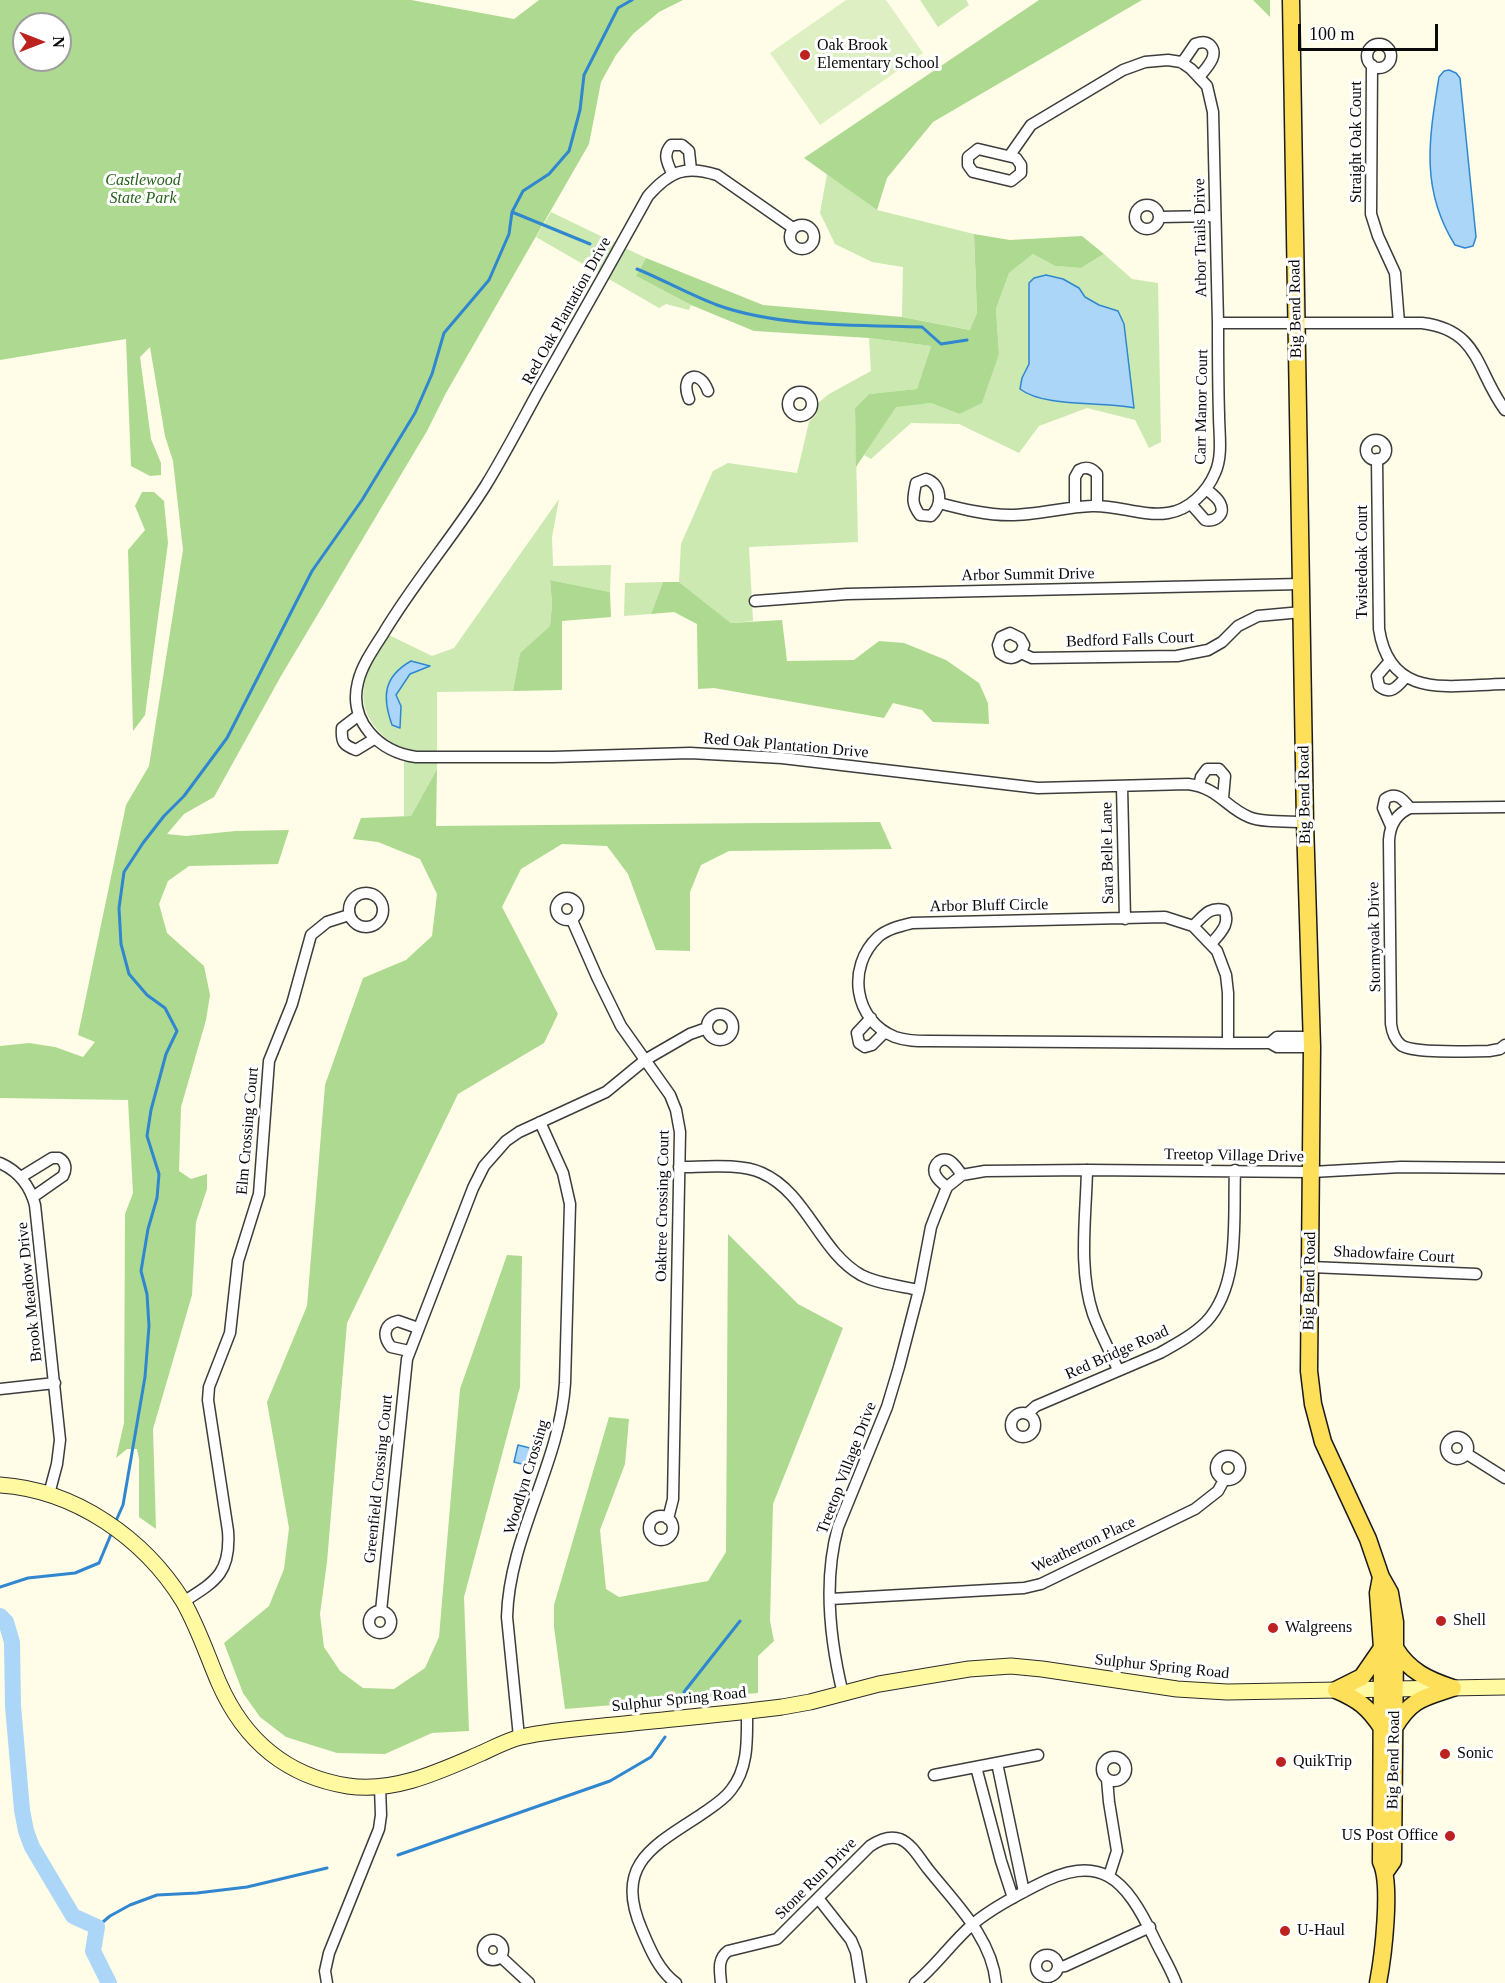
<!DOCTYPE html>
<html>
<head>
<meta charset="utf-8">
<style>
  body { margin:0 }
  #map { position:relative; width:1505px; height:1983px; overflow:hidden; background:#fffce7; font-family:Georgia,serif }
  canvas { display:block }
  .north { position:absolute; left:12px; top:12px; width:60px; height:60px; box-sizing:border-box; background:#fff; border:2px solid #9d9d9d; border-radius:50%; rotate:90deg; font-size:16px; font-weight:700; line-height:24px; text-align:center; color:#0a0a0a }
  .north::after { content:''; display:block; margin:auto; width:21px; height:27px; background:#bc2220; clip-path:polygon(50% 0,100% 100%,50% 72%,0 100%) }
  .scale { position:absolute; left:1298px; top:24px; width:140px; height:27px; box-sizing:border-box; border:3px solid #0a0a0a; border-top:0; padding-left:8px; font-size:18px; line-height:21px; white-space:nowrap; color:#0a0a0a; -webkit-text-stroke:4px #fff; paint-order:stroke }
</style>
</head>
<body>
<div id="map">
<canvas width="1505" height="1983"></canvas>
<div class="north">N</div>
<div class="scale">100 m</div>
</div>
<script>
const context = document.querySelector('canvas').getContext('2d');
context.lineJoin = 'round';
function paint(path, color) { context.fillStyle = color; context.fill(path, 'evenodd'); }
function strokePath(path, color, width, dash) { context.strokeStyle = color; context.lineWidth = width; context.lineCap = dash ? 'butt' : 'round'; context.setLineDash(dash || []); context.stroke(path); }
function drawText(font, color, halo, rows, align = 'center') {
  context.font = font + ' Georgia,serif'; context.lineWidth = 6; context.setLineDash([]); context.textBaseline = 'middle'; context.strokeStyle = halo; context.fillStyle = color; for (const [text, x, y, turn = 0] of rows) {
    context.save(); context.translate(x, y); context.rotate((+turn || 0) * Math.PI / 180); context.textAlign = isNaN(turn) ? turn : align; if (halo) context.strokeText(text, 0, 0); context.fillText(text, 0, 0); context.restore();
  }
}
paint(new Path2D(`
  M920,0H966L969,5L938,27Z
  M827,174L877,210L974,234L977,313L971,330L902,317L903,267L872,262L835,244L820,213Z
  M551,212L646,258L636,276L691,305L689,310L666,304L659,308L536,237Z
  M1033,254L1055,266L1081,268L1104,254L1132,279L1158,283L1161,442L1149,448L1135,420L1087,408L1039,426L1019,453L959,424L911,423L871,459L864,455L896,406L931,403L959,414L999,354L996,309L1009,273Z
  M869,338L931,346L917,389L869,394L855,408L858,542L749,547L753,621L731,623L679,582L681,544L713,471L728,463L797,473L809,422L816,415L818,403L829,394L871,371Z
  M559,499L552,537L553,566L611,565L610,592L550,580L552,604L550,626L520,653L513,691L437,692V769L411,816H404V750C380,737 359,716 364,686C366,669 381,650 389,635L432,656L454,648Z
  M663,582L651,614L624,616L625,583Z`), '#cbe9b1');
paint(new Path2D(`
  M0,0H411L514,19L539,0H683L659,12L633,34L616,55L601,82L589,144L446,393L427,431L281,676L214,797L184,814L167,834L186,836L236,831L289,830L278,864L189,866L168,881L159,904L167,933L204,966L210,995L206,1020L181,1107L179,1171L191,1179L207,1174V1189L196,1222L192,1295L153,1429L156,1529L139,1517V1459L137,1449H127L116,1458L124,1423L125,1214L133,1193L128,1100L0,1098V1046L29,1043L55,1047L83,1057L95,1042L78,1035L126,805L149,766L183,550L173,461L165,436L150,347L140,357L151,439L161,463V475L150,476L131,466L126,339L0,360ZM24,24H60V60H24Z
  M1039,0H1142L933,122L887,178L877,210L804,158Z
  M1253,0H1270V17Z
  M974,234L1010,240L1082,236L1104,254L1081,268L1055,266L1033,254L1009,273L996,309L999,354L982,403L959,414L931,403L896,407L856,467L855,408L869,394L917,389L931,346L869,338L754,331L691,305L636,276L646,258L763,305L902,317L970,330L977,313Z
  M142,492H154L164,501L168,543L145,715L133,731L128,550L145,530L135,506Z
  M550,580L610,592L611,617L562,621V690L513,691L520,653L550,626L552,604Z
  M663,582H679L731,623L782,620L787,661L854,660L879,641L904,643L946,660L979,683L988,703L989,724L933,722L922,710L893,703L884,718L714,688L698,689L697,624L674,612L651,614Z
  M437,769L436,826L880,822L892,849L729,851L701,865L690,892V951L656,950L628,874L607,846L562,844L521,869L502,907L558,1014L544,1043L458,1094L347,1323L327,1562L320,1614L324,1647L340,1671L363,1688L394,1689L425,1668L439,1637L460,1389L507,1255L522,1256L520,1387L464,1597L469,1731L432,1733L385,1754L337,1753L286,1737L260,1717L243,1693L224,1643L269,1606L284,1569L289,1528L267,1402L307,1306L325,1085L363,978L406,960L432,936L437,894L420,859L378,842L353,839L361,818L411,816Z
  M728,1234L798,1304L843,1328L773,1504L770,1621L774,1641L758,1656V1693L565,1709L554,1627V1605L609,1417L629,1419L625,1464L600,1530L606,1589L619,1597L708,1581L726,1552Z`), '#adda90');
paint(new Path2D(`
  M846,0H886L923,53L820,125L770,53Z`), '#def0c3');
const water = new Path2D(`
  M1449,70L1456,73L1460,78L1476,237L1473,246L1465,248L1455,245C1420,189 1429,139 1439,77L1444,71Z
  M1046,275L1063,279L1079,288L1085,297L1099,305L1118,311L1124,324L1134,408C1102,401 1045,408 1020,389L1022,378L1029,364V283L1034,278Z
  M411,661L430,666L410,674L396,695L401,706L400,728L392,725C382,697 383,677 411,661Z
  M518,1445L534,1449L529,1466L514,1462Z`);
paint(water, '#abd6f8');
strokePath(water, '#3087d0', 1.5);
strokePath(new Path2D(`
  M512,212L590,244
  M637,269C664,280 690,295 717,305C778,327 857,325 922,327L941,344L967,340
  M115,1523L123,1505L145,1377L149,1326L147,1294L141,1271L148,1229L157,1198L159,1174L147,1136L151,1110L166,1054L177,1031L165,1008L147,995L129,974L121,944L119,908L124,872L143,843L164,816L184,796L227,738L312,571L362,500L415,413L432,374L444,333L489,280L509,234L512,212L523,191L549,174L569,151L580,110L584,75L618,8L632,0
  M0,1587L28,1578L75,1573L99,1563L112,1532
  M684,1692L740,1621
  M398,1855L610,1781L651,1757L665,1737
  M97,1927L110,1916L130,1905L157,1895L197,1893L247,1887L327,1868`), '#3087d0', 3);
strokePath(new Path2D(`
  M0,1616L6,1622L12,1642L13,1706L22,1810L26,1831L32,1847L73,1916L97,1927L93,1951L109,1983`), '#abd6f8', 16);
const street = new Path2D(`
  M1367 56a12 12 0 1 1 24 0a12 12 0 1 1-24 0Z
  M1182,63L1195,44C1201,42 1205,41 1210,45C1220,55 1206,68 1200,76
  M1372,65L1371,214L1378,236L1395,273L1399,323
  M978,149L1016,158L1021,165V173L1011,181L973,172L968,165V157Z
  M1010,155L1031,125L1123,70L1145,62L1168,60L1181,62L1191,69L1207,86L1213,112L1218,323H1422C1480,330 1476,371 1505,410
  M672,174C668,163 662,155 671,145H682L689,151L691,170
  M1135 217a12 12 0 1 1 24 0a12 12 0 1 1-24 0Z
  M1160,217L1215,216
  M790 237a12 12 0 1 1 24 0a12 12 0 1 1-24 0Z
  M793,228L717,175C685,165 670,171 648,196C612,261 576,325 539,390C522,421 505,454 486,485C454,536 414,582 383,634C374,648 362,665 358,682C348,721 379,752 416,757H553L690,753L782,758L1038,788L1188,784C1219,788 1225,807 1249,817C1263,823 1290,821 1305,822
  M788 404a12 12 0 1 1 24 0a12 12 0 1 1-24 0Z
  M689,399C679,375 700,368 708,391
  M1366 450a10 10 0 1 1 20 0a10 10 0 1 1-20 0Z
  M1377,459L1379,629C1390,701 1450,685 1505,684
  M926,479C942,484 943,505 931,516L920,515C911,503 913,498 916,483Z
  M939,503C962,509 986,515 1010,515C1038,515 1064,507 1092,506C1118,505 1143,517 1168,513C1189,510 1207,492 1215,473C1223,456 1219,433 1219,415C1218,384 1218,354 1218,323
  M1191,504L1205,520C1215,522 1226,515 1220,503C1218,498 1211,493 1206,489
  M1075,507V477L1079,470C1086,466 1092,468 1097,474V506
  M755,601L847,594L1301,584
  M1021,653C1013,660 1008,659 1000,653L998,645L1001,637L1010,633L1020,638L1024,645L1021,653L1032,658L1177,656L1208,650L1222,642L1238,626L1258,616L1302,612
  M1389,662L1377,676L1379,686C1391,696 1398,686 1406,677
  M359,715L342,728C341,742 343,745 356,750L374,739
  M1122,786L1125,919
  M1199,786L1201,777L1207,769H1219L1225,776L1223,798
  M1505,807L1410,808C1396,814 1390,825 1389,840L1391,1024C1392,1032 1394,1039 1401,1045C1413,1054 1471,1051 1489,1051L1500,1049L1505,1045
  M1391,826L1383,808L1385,799C1396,791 1403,799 1410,808
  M349 910a17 17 0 1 1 34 0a17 17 0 1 1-34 0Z
  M556 909a11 11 0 1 1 22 0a11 11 0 1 1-22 0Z
  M572,920L597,977L621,1026L670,1095L676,1110L680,1132L673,1499L668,1519
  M1193,926C1203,917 1209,906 1224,910C1231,924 1220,933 1212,943
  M707 1027a13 13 0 1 1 26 0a13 13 0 1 1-26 0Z
  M871,1018L857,1033L859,1043L865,1047L872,1045L885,1032
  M1228,1043V993L1226,975L1217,951L1193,926L1165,917L912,923C900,926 887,929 878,937C846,967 854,1021 895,1037C906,1041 917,1041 928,1041L1228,1043H1270L1277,1047H1312
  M1270,1043L1277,1037H1312
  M0,1163C18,1171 30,1186 35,1205L60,1440L57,1464L49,1494
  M679,1167C704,1167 740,1163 762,1173C807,1193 819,1251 861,1275C878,1284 901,1286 919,1290
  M1087,1170C1086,1217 1078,1269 1093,1314C1100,1333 1110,1351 1118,1370
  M21,1177L52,1158H59C66,1162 67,1169 63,1176L33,1197
  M947,1187C943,1184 938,1180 936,1176C931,1168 938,1157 948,1160C954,1162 958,1170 962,1175
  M1311,1267L1476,1274
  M409,1351L391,1347C382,1336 384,1324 398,1321L418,1328
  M0,1389L55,1383
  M1011 1425a12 12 0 1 1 24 0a12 12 0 1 1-24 0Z
  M1027,1414L1036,1406L1160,1353C1176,1344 1193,1335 1206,1322C1241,1285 1233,1218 1235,1170
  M1446 1448a11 11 0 1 1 22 0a11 11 0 1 1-22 0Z
  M1467,1454L1505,1478
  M1216 1468a12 12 0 1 1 24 0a12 12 0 1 1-24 0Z
  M649 1528a12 12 0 1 1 24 0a12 12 0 1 1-24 0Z
  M831,1599L1024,1588L1041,1584L1195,1509L1218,1491L1224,1480
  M183,1602C216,1581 231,1573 228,1531L208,1400L209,1387L230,1333L238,1261L259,1194L269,1061L292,1004L311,935L327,922L349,915
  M369 1622a11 11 0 1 1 22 0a11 11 0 1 1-22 0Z
  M381,1611L407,1359L473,1188L484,1166L506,1141L519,1132L606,1092L645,1060L690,1034L707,1028
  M843,1694C830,1641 823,1581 838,1527L887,1407L899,1367L919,1290L931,1227L936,1214L947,1187L962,1175L985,1171L1087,1170L1312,1172L1401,1167L1505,1168
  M519,1737L507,1617C509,1536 560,1464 565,1383L570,1204L563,1173L540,1122
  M1102 1769a12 12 0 1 1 24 0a12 12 0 1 1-24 0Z
  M997,1763L1024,1892
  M976,1767L1001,1861L1013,1898
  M934,1775L1038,1755
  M1107,1779L1109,1802L1117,1851L1109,1876
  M818,1898L851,1940L856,1952L861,1983
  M483 1950a10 10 0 1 1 20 0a10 10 0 1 1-20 0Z
  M1036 1966a11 11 0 1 1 22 0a11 11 0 1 1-22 0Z
  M501,1957L529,1983
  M1058,1967L1065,1966L1150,1927
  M327,1983L325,1971L329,1953L379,1829L381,1815L380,1787
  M676,1983C659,1971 650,1949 642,1930C614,1866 651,1847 699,1816C710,1808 723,1801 731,1790C749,1768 747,1738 747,1711
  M721,1983C720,1971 717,1959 728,1951L777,1939L870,1846C879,1840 889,1835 900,1839C912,1844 920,1859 928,1869C955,1903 992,1938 996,1983
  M915,1983C936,1966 952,1942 973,1924C991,1909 1014,1897 1035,1886C1101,1851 1125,1878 1154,1938C1161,1953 1170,1967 1176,1983`);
const secondary = new Path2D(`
  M0,1485C75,1490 144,1538 183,1601C198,1627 207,1655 219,1683C244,1740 285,1776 348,1786C395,1793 440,1771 482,1753C495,1747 508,1740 521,1737C552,1730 583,1728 614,1725C670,1719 726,1714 782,1707L810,1702L879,1684L969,1669L1011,1666L1042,1669L1177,1689L1227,1692L1505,1687`);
const primary = new Path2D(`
  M1291,0L1305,822L1312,1047L1309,1371L1313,1404L1323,1442L1368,1539L1381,1577L1390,1593L1395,1622V1648L1393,1861L1386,1871
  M1395,1648C1409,1671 1428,1680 1453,1688
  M1336,1690L1362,1677L1382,1648
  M1336,1690C1359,1700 1368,1707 1382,1728
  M1394,1728C1411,1699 1423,1698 1453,1688
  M1378,1983C1383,1957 1392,1884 1381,1862L1382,1648L1378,1593L1381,1577`);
strokePath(street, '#3d3d3d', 13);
strokePath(secondary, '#2c2c2c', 17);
strokePath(primary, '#1b1b1b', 19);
strokePath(street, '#fff', 10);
strokePath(secondary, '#fffaa2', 15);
strokePath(primary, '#fddf59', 16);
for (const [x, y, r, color] of [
  [805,55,6,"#bc2220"],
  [1441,1621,6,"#bc2220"],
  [1273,1628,6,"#bc2220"],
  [1445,1754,6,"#bc2220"],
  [1281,1762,6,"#bc2220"],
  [1450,1836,6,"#bc2220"],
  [1285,1931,6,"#bc2220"]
]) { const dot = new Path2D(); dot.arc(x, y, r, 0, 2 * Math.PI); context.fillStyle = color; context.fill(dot); strokePath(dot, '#fff', 2); }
drawText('16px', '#0a0a0a', '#fff', [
  ["Oak Brook",817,46],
  ["Elementary School",817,64],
  ["Shell",1453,1621],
  ["Walgreens",1285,1628],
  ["Sonic",1457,1754],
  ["QuikTrip",1293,1762],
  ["US Post Office",1438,1836,"right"],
  ["U-Haul",1297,1931]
], 'left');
drawText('16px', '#0a0a0a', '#fff', [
  ["Straight Oak Court",1357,142,-90],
  ["Arbor Trails Drive",1201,238,-91],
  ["Big Bend Road",1296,309,-91],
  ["Red Oak Plantation Drive",567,311,-61],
  ["Carr Manor Court",1202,407,-89],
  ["Twistedoak Court",1363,562,-90],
  ["Arbor Summit Drive",1028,575,-1],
  ["Bedford Falls Court",1130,640,-2],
  ["Red Oak Plantation Drive",786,746,5],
  ["Big Bend Road",1305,795,-91],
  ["Sara Belle Lane",1108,853,-91],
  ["Arbor Bluff Circle",989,906,-1],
  ["Stormyoak Drive",1375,937,-91],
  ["Elm Crossing Court",248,1131,-85],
  ["Treetop Village Drive",1234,1156,1],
  ["Oaktree Crossing Court",663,1206,-89],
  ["Shadowfaire Court",1394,1255,3],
  ["Big Bend Road",1310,1281,-89],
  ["Brook Meadow Drive",30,1292,-96],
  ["Red Bridge Road",1117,1353,-24],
  ["Treetop Village Drive",847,1468,-69],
  ["Woodlyn Crossing",527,1477,-73],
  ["Greenfield Crossing Court",379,1479,-84],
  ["Weatherton Place",1084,1545,-25],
  ["Sulphur Spring Road",1162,1667,6],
  ["Sulphur Spring Road",679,1700,-6],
  ["Big Bend Road",1394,1760,-89],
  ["Stone Run Drive",816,1879,-45]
]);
drawText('italic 16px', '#25621a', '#fff', [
  ["Castlewood",143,181],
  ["State Park",143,199]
]);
</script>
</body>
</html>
